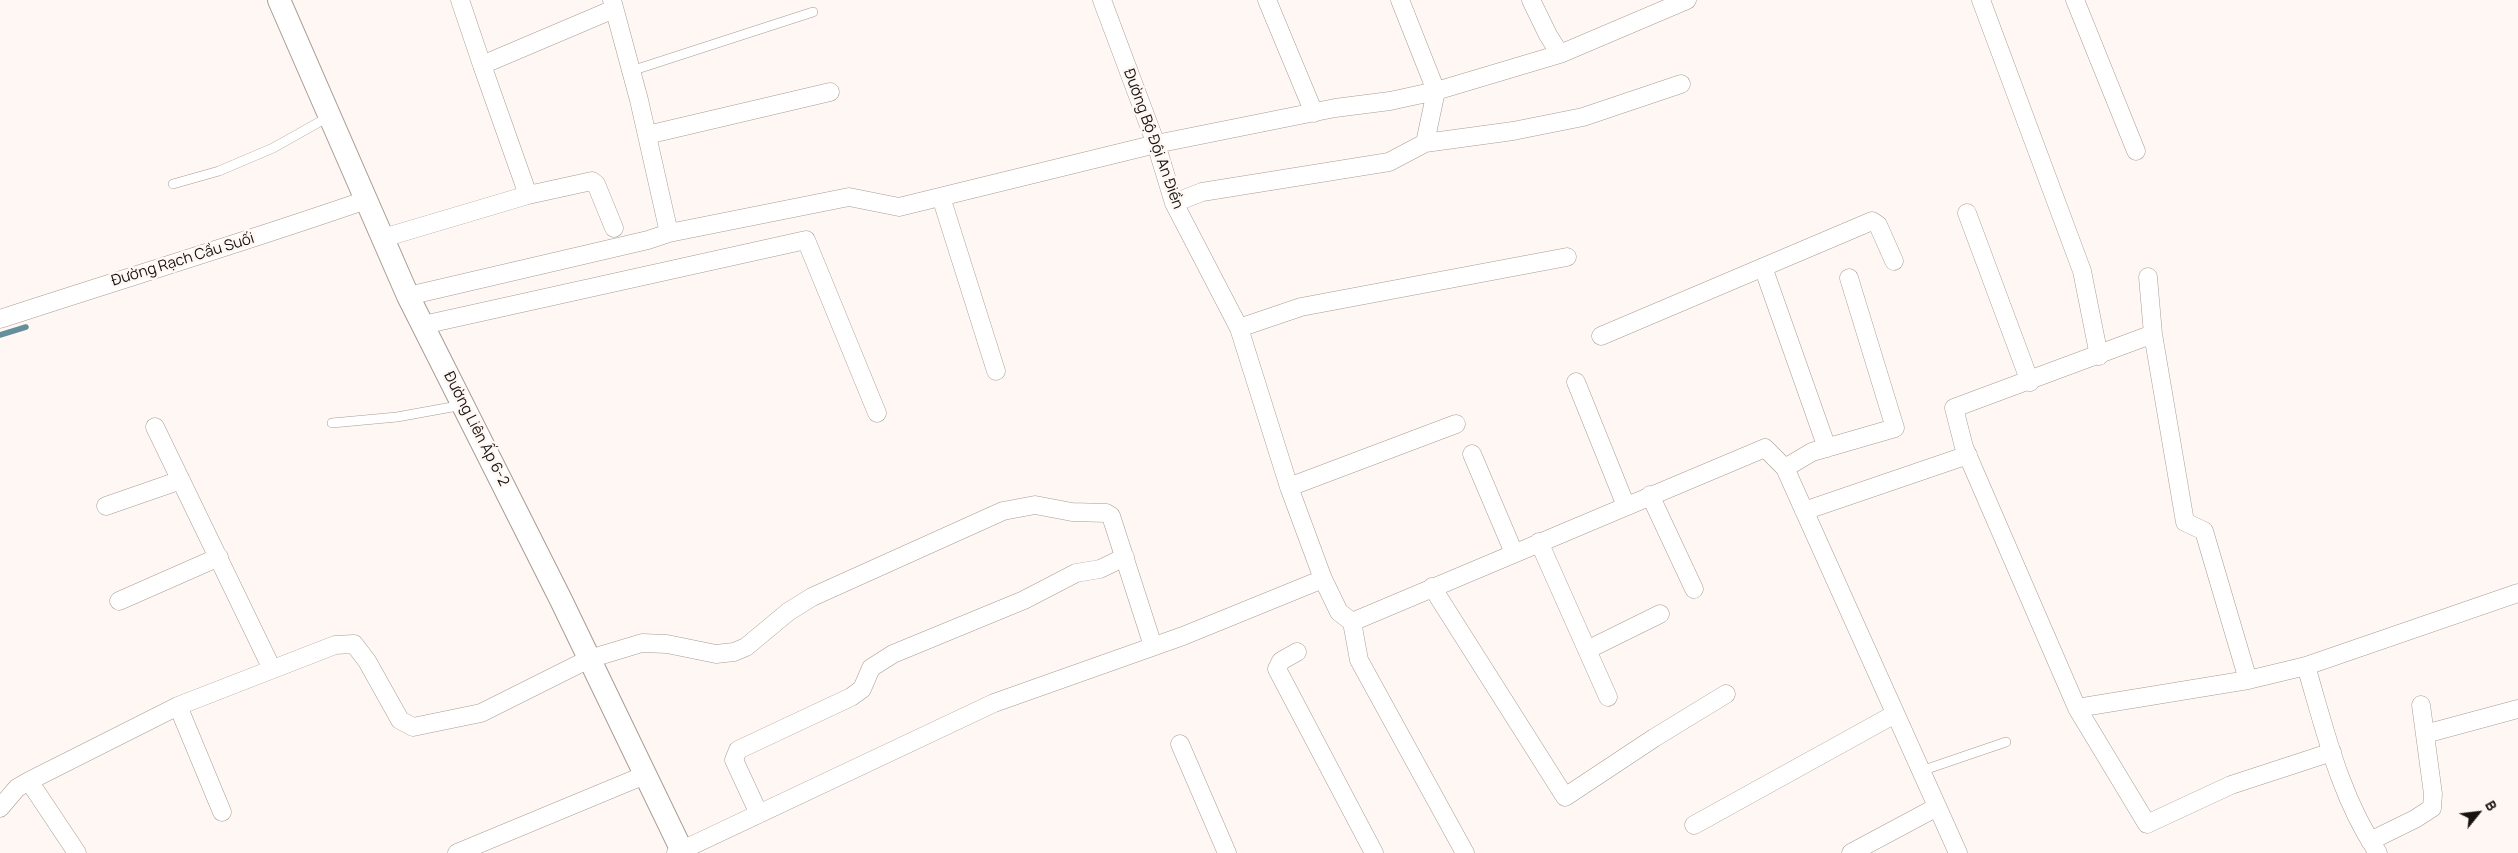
<!DOCTYPE html>
<html>
<head>
<meta charset="utf-8">
<style>
  body { margin:0 }
  #map { position:relative; width:2518px; height:853px; overflow:hidden; background:#fff7f3; font-family:Manrope,sans-serif }
  canvas { display:block }
  .north { position:absolute; left:2453px; top:788px; width:50px; height:50px; -webkit-text-stroke:4px #fff7f3; paint-order:stroke; rotate:61deg; font-size:14px; font-weight:700; line-height:20px; text-align:center; color:#171310 }
  .north::after { content:''; display:block; margin:auto; width:18px; height:22px; background:#171310; clip-path:polygon(50% 0,100% 100%,50% 72%,0 100%) }
</style>
</head>
<body>
<div id="map">
<canvas width="2518" height="853"></canvas>
<div class="north">B</div>
</div>
<script>
const context = document.querySelector('canvas').getContext('2d');
context.lineJoin = 'round';
function strokePath(path, color, width, dash) { context.strokeStyle = color; context.lineWidth = width; context.lineCap = dash ? 'butt' : 'round'; context.setLineDash(dash || []); context.stroke(path); }
function drawText(font, color, halo, rows, align = 'center') {
  context.font = font + ' Manrope,sans-serif'; context.lineWidth = 5; context.setLineDash([]); context.textBaseline = 'middle'; context.strokeStyle = halo; context.fillStyle = color; for (const [text, x, y, turn = 0] of rows) {
    context.save(); context.translate(x, y); context.rotate((+turn || 0) * Math.PI / 180); context.textAlign = isNaN(turn) ? turn : align; if (halo) context.strokeText(text, 0, 0); context.fillText(text, 0, 0); context.restore();
  }
}
strokePath(new Path2D(`
  M0,335L26,327`), '#658f9b', 5.5);
const service = new Path2D(`
  M631,71L813,12
  M173,184L219,171L273,148L330,116
  M332,423L397,417L463,405
  M1921,771L2006,742`);
const minor = new Path2D(`
  M460,0L482,65
  M612,0L639,100L669,233
  M1102,0L1156,144L1174,203L1239,328L1289,487L1323,579L1339,612L1352,622L1765,448L1785,468L1958,853
  M1267,0L1314,113
  M1531,0L1548,35L1560,54
  M1981,0L2082,271L2099,356
  M2075,0L2136,151
  M647,135L830,92
  M1425,143L1513,131L1583,117L1681,84
  M528,195L482,65L614,9
  M941,197L996,371
  M1174,203L1202,192L1389,162L1425,143L1436,91L1400,0
  M1967,213L2030,382
  M383,238L528,195L592,181L596,184L614,228
  M1763,267L1827,448
  M2148,277L2153,334L2185,522L2204,531L2248,680
  M408,296L648,240L669,233L849,197L899,207L1156,144L1335,108L1390,101L1436,91L1560,54L1687,0
  M0,319C122,279 245,242 366,200
  M423,325L806,240L877,413
  M1239,328L1301,307L1567,257
  M2153,334L1954,408L1964,447L2077,708L2147,824L2231,785L2332,752
  M1601,336L1872,221L1878,225L1894,261
  M1576,382L1626,506
  M155,427L272,669
  M1472,454L1514,553
  M1785,468L1812,452L1895,428L1849,278
  M1289,487L1456,424
  M1650,495L1694,589
  M106,506L181,480
  M1804,511L1968,455
  M1539,542L1608,697
  M1432,587L1565,797L1654,738L1726,694
  M119,601L219,557
  M1352,622L1359,660L1465,853
  M1587,650L1660,614
  M1297,652L1281,661L1277,669L1374,853
  M2306,666C2325,730 2340,797 2378,853
  M178,706L222,812
  M2077,708L2248,680L2306,666L2518,593
  M2425,734L2518,709
  M1180,744L1227,853
  M29,781L77,853
  M0,808L17,788L29,781L178,706L335,645L354,644L367,661L400,720L413,727L481,713L589,659L642,643L667,644L716,654L734,652L746,647L788,612L812,597L1003,511L1035,505L1072,512L1106,513L1111,516L1153,646
  M759,814L734,760L738,750L851,697L862,689L871,668L893,654L1024,600L1076,573L1100,569L1125,557
  M1694,825L1895,714
  M2370,841L2415,819L2432,808L2433,794L2421,705
  M457,853L645,775
  M676,853L994,703L1183,636L1323,579
  M1851,853L1937,807`);
const tertiary = new Path2D(`
  M279,0L408,296L561,600L683,853`);
strokePath(service, '#a89c95', 10);
strokePath(minor, '#a89c95', 19);
strokePath(tertiary, '#a89c95', 24);
strokePath(service, '#fff', 9);
strokePath(minor, '#fff', 18);
strokePath(tertiary, '#fff', 22);
drawText('15px', '#171310', '#fff7f3', [
  ["Đường Bộ Đội An Điền",1153,139,70],
  ["Đường Rạch Cầu Suối",183,260,-17],
  ["Đường Liên Ấp 6-2",476,429,63]
]);
</script>
</body>
</html>
